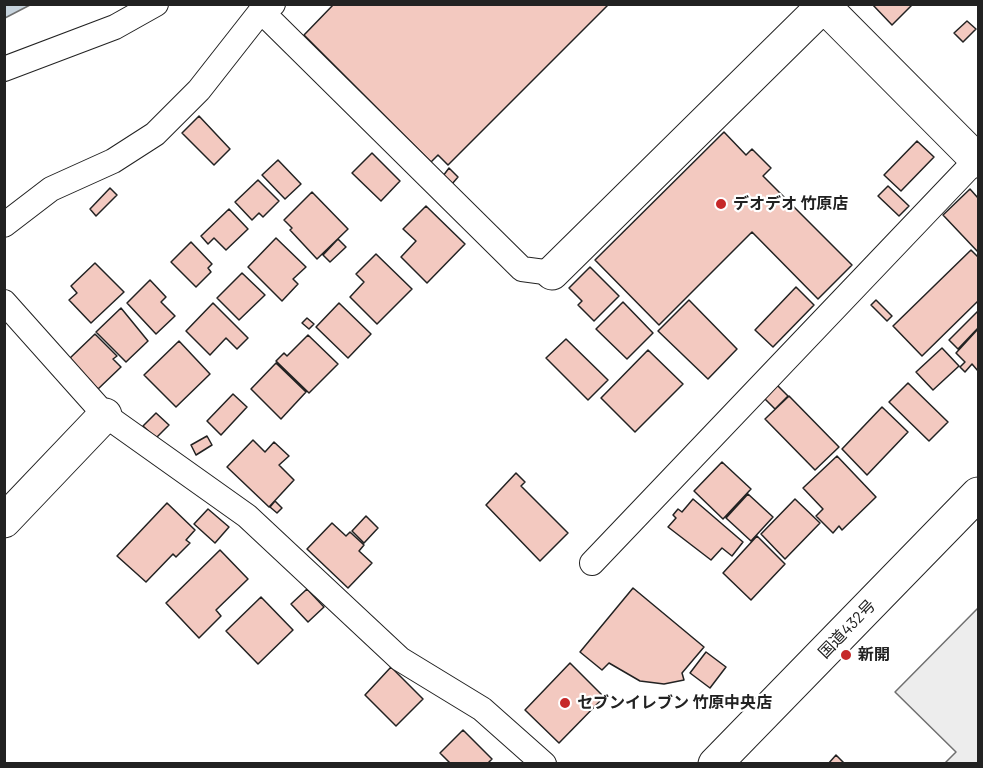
<!DOCTYPE html>
<html>
<head>
<meta charset="utf-8">
<style>
  body { margin:0 }
  #map { position:relative; width:983px; height:768px; overflow:hidden; background:#fff; font-family:Barlow,sans-serif }
  canvas { display:block }
  .frame { position:absolute; inset:0; border:6px solid #222; pointer-events:none }
</style>
</head>
<body>
<div id="map">
<canvas width="983" height="768"></canvas>
<div class="frame"></div>
</div>
<script>
const context = document.querySelector('canvas').getContext('2d');
context.lineJoin = 'round';
function paint(path, color) { context.fillStyle = color; context.fill(path, 'evenodd'); }
function strokePath(path, color, width, dash) { context.strokeStyle = color; context.lineWidth = width; context.lineCap = dash ? 'butt' : 'round'; context.setLineDash(dash || []); context.stroke(path); }
function drawText(font, color, halo, rows, align = 'center') {
  context.font = font + ' Barlow,"Noto Sans JP",sans-serif'; context.lineWidth = 4.5; context.setLineDash([]); context.textBaseline = 'middle'; context.strokeStyle = halo; context.fillStyle = color; for (const [text, x, y, turn = 0] of rows) {
    context.save(); context.translate(x, y); context.rotate((+turn || 0) * Math.PI / 180); context.textAlign = isNaN(turn) ? turn : align; if (halo) context.strokeText(text, 0, 0); context.fillText(text, 0, 0); context.restore();
  }
}
const parking = new Path2D(`
  M978,608V763H945L956,752L895,692Z`);
paint(parking, '#ededed');
strokePath(parking, '#6f6f6f', 1.5);
const water = new Path2D(`
  M4,5L5,4L30,5L5,18Z`);
paint(water, '#c7d3dd');
strokePath(water, '#6f6f6f', 1.5);
const building = new Path2D(`
  M334,4H609L448,165L438,155L431,162L304,35Z
  M872,4H913L892,25Z
  M967,21L976,29L963,42L954,33Z
  M199,116L230,149L214,165L182,133Z
  M724,132L746,155L752,149L771,168L763,176L852,265L818,299L752,232L659,325L595,260Z
  M917,141L934,157L901,191L884,175Z
  M372,153L400,181L381,201L352,173Z
  M278,160L301,184L285,199L262,175Z
  M449,168L458,177L452,184L443,176Z
  M258,180L279,201L263,217L259,213L252,220L235,202Z
  M888,186L909,206L899,216L878,196Z
  M110,188L117,195L96,216L90,209Z
  M970,189L978,198V252L943,215Z
  M312,192L348,229L317,259L290,230L292,228L284,220Z
  M426,206L465,244L427,283L401,257L416,241L403,229Z
  M229,209L248,229L226,250L214,238L208,244L201,236Z
  M276,238L306,267L293,279L298,284L282,301L248,267Z
  M338,239L346,247L330,262L323,255Z
  M191,242L212,264L208,268L211,272L196,287L171,262Z
  M971,250L978,257V301L922,356L893,326Z
  M376,254L412,289L377,324L350,297L364,282L356,274Z
  M95,263L124,292L91,323L69,300L77,293L71,286Z
  M590,267L619,296L594,321L578,305L582,301L569,288Z
  M242,273L265,295L239,320L217,298Z
  M150,280L166,297L161,302L175,316L156,334L127,303Z
  M796,287L814,305L773,347L755,330Z
  M689,300L737,349L708,379L658,331Z
  M876,300L892,316L887,321L871,305Z
  M623,302L653,333L627,359L596,329Z
  M213,303L248,338L237,349L226,338L210,355L186,331Z
  M339,303L371,334L348,358L316,327Z
  M121,308L148,341L126,362L96,332Z
  M978,311V328L958,349L949,340Z
  M307,318L314,324L309,329L302,323Z
  M978,329V371L972,364L965,372L960,367L965,362L956,353Z
  M95,334L117,356L113,359L121,367L98,389L69,359Z
  M308,335L338,364L309,393L276,361L284,353L287,356Z
  M566,339L608,380L588,400L546,358Z
  M179,341L210,374L176,407L144,375Z
  M942,348L959,366L933,390L916,372Z
  M648,350L683,384L635,432L601,398Z
  M276,363L306,392L281,419L251,389Z
  M775,383L788,396L775,409L762,396Z
  M908,383L948,422L929,441L889,402Z
  M233,394L247,407L221,435L207,421Z
  M789,396L839,447L815,470L765,419Z
  M882,407L908,432L867,475L842,449Z
  M156,413L169,425L156,438L143,426Z
  M207,436L212,445L196,455L191,445Z
  M253,440L265,452L274,442L289,456L279,465L294,480L269,507L227,467Z
  M837,456L876,497L842,530L839,526L833,533L816,516L823,509L803,488Z
  M722,462L751,489L723,519L694,491Z
  M516,473L525,482L521,486L568,533L540,561L486,505Z
  M748,494L773,517L751,541L726,518Z
  M693,499L743,542L732,556L722,548L711,560L668,527L676,518L673,515L678,509L682,512Z
  M795,499L820,523L785,559L761,534Z
  M275,501L282,508L277,513L270,507Z
  M167,503L195,530L186,540L190,543L176,557L173,554L146,582L117,556Z
  M208,509L229,527L215,543L194,524Z
  M366,516L378,528L364,543L352,531Z
  M332,523L346,536L350,532L364,545L359,551L372,563L348,588L307,549Z
  M757,536L785,564L751,600L723,573Z
  M220,550L248,579L216,610L221,616L199,638L166,603Z
  M633,588L704,647L682,673L684,680L664,684L640,681L609,663L602,670L580,652Z
  M307,589L324,607L308,622L291,604Z
  M261,597L293,630L258,664L226,631Z
  M706,652L726,667L710,688L690,673Z
  M570,663L604,697L559,743L525,710Z
  M391,667L423,699L396,726L365,695Z
  M463,730L492,759L487,764H451L440,753Z
  M836,755L845,764H828Z`);
paint(building, '#f3c9c0');
strokePath(building, '#222', 1.5);
const street = new Path2D(`
  M261,11L522,269L552,273
  M4,69L115,27L156,4
  M4,225L51,189L113,161L155,134L199,90L261,11L273,4
  M4,302L105,415L247,516L400,659L482,709L544,764
  M592,563L978,158`);
const secondary = new Path2D(`
  M824,6L978,161
  M552,273L825,4
  M4,521L105,415`);
const highway = new Path2D(`
  M715,764L978,494`);
strokePath(street, '#222', 26);
strokePath(secondary, '#222', 35);
strokePath(highway, '#222', 35);
strokePath(street, '#fff', 24);
strokePath(secondary, '#fff', 33);
strokePath(highway, '#fff', 33);
for (const [x, y, r, color] of [
  [721,204,6,"#c62828"],
  [846,655,6,"#c62828"],
  [565,703,6,"#c62828"]
]) { const dot = new Path2D(); dot.arc(x, y, r, 0, 2 * Math.PI); context.fillStyle = color; context.fill(dot); strokePath(dot, '#fff', 2); }
drawText('bold 16px', '#222', '#fff', [
  ["デオデオ 竹原店",733,204],
  ["新開",858,655],
  ["セブンイレブン 竹原中央店",577,703]
], 'left');
drawText('16px', '#222', '#fff', [
  ["国道432号",847,629,-46]
]);
</script>
</body>
</html>
